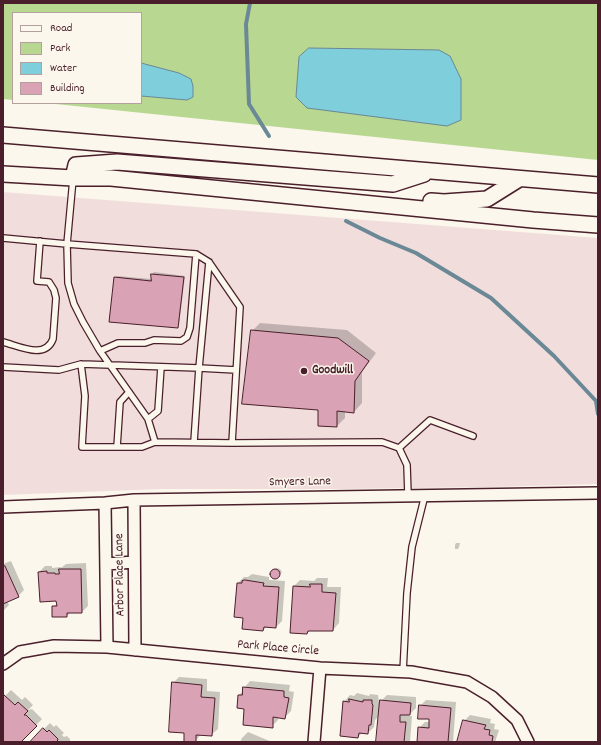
<!DOCTYPE html>
<html>
<head>
<meta charset="utf-8">
<style>
  body { margin:0 }
  #map { position:relative; width:601px; height:745px; overflow:hidden; background:#fbf7ec; font-family:Dekko,sans-serif }
  canvas { display:block }
  .frame { position:absolute; inset:0; border:4px solid #4a1f2b; pointer-events:none }
  .legend { position:absolute; left:12px; top:12px; width:130px; height:92px; box-sizing:border-box; background:#fbf7ec; border:1px solid #b4a19f; margin:0; padding:5px 7px; list-style:none; font-size:12px; color:#4a1f2b }
  .legend li { display:flex; align-items:center; gap:8px; height:20px }
  .legend b { width:20px; border:1px solid #b4a19f }
</style>
</head>
<body>
<div id="map">
<canvas width="601" height="745"></canvas>
<div class="frame"></div>
<ul class="legend">
<li><b style="height:5px;background:#fbf7ec"></b>Road</li>
<li><b style="height:11px;background:#b8d790"></b>Park</li>
<li><b style="height:11px;background:#7fcedc"></b>Water</li>
<li><b style="height:11px;background:#daa2b5"></b>Building</li>
</ul>
</div>
<script>
const context = document.querySelector('canvas').getContext('2d');
context.lineJoin = 'round';
function paint(path, color) { context.fillStyle = color; context.fill(path, 'evenodd'); }
function strokePath(path, color, width, dash) { context.strokeStyle = color; context.lineWidth = width; context.lineCap = dash ? 'butt' : 'round'; context.setLineDash(dash || []); context.stroke(path); }
function drawText(font, color, halo, rows, align = 'center') {
  context.font = font + ' Dekko,sans-serif'; context.lineWidth = 3; context.setLineDash([]); context.textBaseline = 'middle'; context.strokeStyle = halo; context.fillStyle = color; for (const [text, x, y, turn = 0] of rows) {
    context.save(); context.translate(x, y); context.rotate((+turn || 0) * Math.PI / 180); context.textAlign = isNaN(turn) ? turn : align; if (halo) context.strokeText(text, 0, 0); context.fillText(text, 0, 0); context.restore();
  }
}
paint(new Path2D(`
  M3,192L598,238V484L492,487L343,489H162L3,495Z`), '#f1dedc');
paint(new Path2D(`
  M3,3H598V160L46,103H141V13H13V100L3,99Z`), '#b8d790');
const water = new Path2D(`
  M309,48L439,50L450,56L461,79V120L447,126L307,108L296,97L299,57Z
  M141,63L179,73L191,79L193,86V97L187,100L141,96Z`);
paint(water, '#7fcedc');
strokePath(water, '#6a8895', 1);
paint(new Path2D(`
  M154,272L185,276L179,325L177,327L115,278L117,276L152,279V274Z
  M260,323L347,330L376,353L362,372V403L354,412L345,411V418L337,426L252,331Z
  M456,543H460L459,547L458,549H455V545Z
  M11,561L24,590L18,596L7,601L9,605L3,611V564Z
  M86,563L88,606L82,612H71L67,616H53V607L58,603L39,572L45,566H52V568L61,567V568L66,564Z
  M276,568L280,569L282,572L278,577L275,578L271,575Z
  M252,574L269,577V580L285,581L282,621L276,627L267,626L263,630L244,617L238,583L244,577H248Z
  M317,578H328L327,587H341L339,623L333,630H310L307,633L291,632L294,586L300,580L314,581Z
  M179,677L207,679V691L220,692L218,729L211,735L201,734L195,742L185,732L173,683Z
  M250,681L290,685L289,691L294,692L291,711L285,717H279L278,720L272,726L245,708L239,695L243,691L244,688Z
  M11,690L22,700L25,697L33,705L28,710L32,709L42,719L20,742H3V698Z
  M357,693L369,696L370,694L378,695L379,703L387,695L416,697V708L408,716H412L410,742H377L379,716L375,720L374,727L368,733H362L358,737L344,702L350,695L354,696Z
  M426,700L456,702L453,742H418L419,728L425,722H430V718L420,706Z
  M470,715L491,719L490,723L495,724L494,729L499,730L495,742H458L464,721Z
  M50,723L54,727L56,725L64,733L62,735L64,737L67,736L70,739V742H31Z
  M248,732L272,742H240L242,738Z`), '#0003');
strokePath(new Path2D(`
  M250,3L246,24L249,104L269,136
  M346,221L380,238L416,253L491,298L554,356L596,401L598,414`), '#6a8895', 4);
const building = new Path2D(`
  M151,274L184,277L178,328L109,322L114,277L151,281Z
  M251,330L338,338L369,361L355,381L354,413L337,411V427L318,426V410L242,404Z
  M5,566L19,597L3,604V567Z
  M270 574a5 5 0 1 1 10 0a5 5 0 1 1-10 0Z
  M59,569H81L82,613H67V617H52V606H57L56,601L40,602L38,572L47,571V573H55V574H59Z
  M245,580L264,583L263,586L279,587L276,628L264,627L263,631L242,629L243,618L234,617L237,583H242V581Z
  M310,584H322V592L336,593L333,631H308L307,634L290,633L293,586L310,587Z
  M172,682L202,685L201,697L215,698L212,736L196,735V742H184V733L169,732Z
  M243,687L284,691V697L289,698L285,719L273,717V728L243,725L244,709L237,708L238,695H242Z
  M4,695L15,705L18,702L28,711L24,715H26L37,726L21,742H3V696Z
  M349,699L363,702V700H372V704L373,705L371,725H369L368,734L359,733L358,738L340,736L343,701L349,702Z
  M380,700L411,703L410,715H400V722H406L404,742H376Z
  M419,705L451,708L448,742H417L418,727L429,728V719H418Z
  M463,720L486,725L484,729L490,730L489,735L493,736L492,742H457Z
  M43,728L47,732L49,730L58,739L57,742H30Z`);
paint(building, '#daa2b5');
strokePath(building, '#4a1f2b', 1);
const service = new Path2D(`
  M73,179L67,244L68,283L74,304L83,322L100,351L148,419L155,442
  M3,238L67,244L196,254L209,262L240,307L232,443L382,442L399,448L407,465L408,495
  M3,342C19,346 45,360 53,339L56,298L54,290L49,282L37,281L40,241
  M100,351L118,343H145L154,340L181,341L187,337L190,328L196,254
  M81,364L85,396L82,447H142L155,442L232,443
  M3,367L59,370L81,364L199,368L209,262
  M148,419L158,411L161,367
  M194,442L199,368L236,370
  M117,447L120,402L129,392
  M399,448L430,420L473,436
  M403,672L407,593L412,547L425,495`);
const minor = new Path2D(`
  M134,500L135,650
  M105,503L107,647
  M3,507L105,503L134,500L598,493
  M106,564L134,562
  M3,664L20,652L54,646L107,647L320,668L411,672L467,682L492,697L517,720L528,742
  M314,742L320,668`);
const secondary = new Path2D(`
  M3,135L598,185
  M3,174L73,178H111L533,220L598,225
  M73,178L76,165L117,162L393,184L424,174
  M431,201L444,202L487,199L519,179`);
strokePath(service, '#4a1f2b', 8);
strokePath(minor, '#4a1f2b', 14);
strokePath(secondary, '#4a1f2b', 18);
strokePath(service, '#fbf7ec', 5.5);
strokePath(minor, '#fbf7ec', 11);
strokePath(secondary, '#fbf7ec', 15);
for (const [x, y, r, color] of [
  [304,371,4,"#4a1f2b"]
]) { const dot = new Path2D(); dot.arc(x, y, r, 0, 2 * Math.PI); context.fillStyle = color; context.fill(dot); strokePath(dot, '#fbf7ec', 1.5); }
drawText('bold 13px', '#4a1f2b', '#fbf7ec', [
  ["Goodwill",312,371]
], 'left');
drawText('13px', '#4a1f2b', '#fbf7ec', [
  ["Smyers Lane",300,483,-1],
  ["Arbor Place Lane",121,575,-91],
  ["Park Place Circle",278,649,5]
]);
</script>
</body>
</html>
